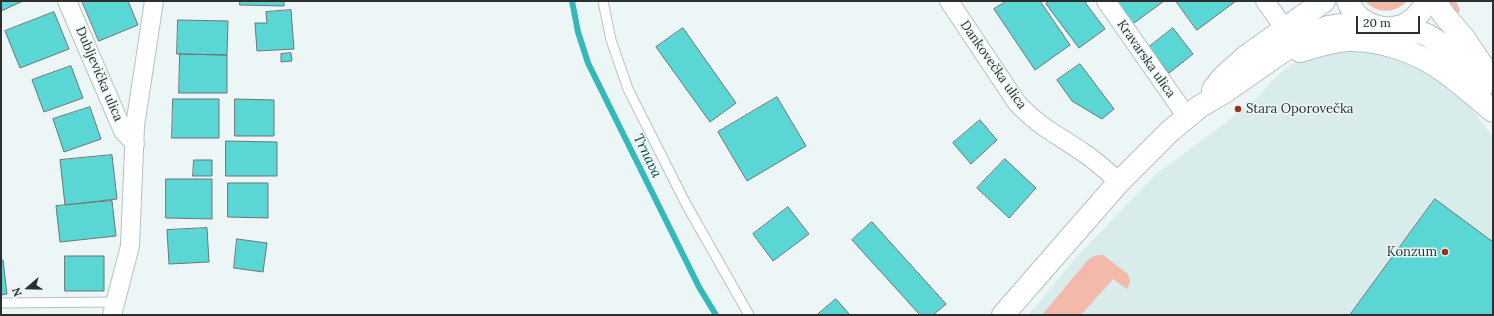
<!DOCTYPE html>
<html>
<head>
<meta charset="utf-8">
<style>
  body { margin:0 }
  #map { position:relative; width:1494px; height:316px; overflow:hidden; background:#ecf6f6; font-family:Lora,serif }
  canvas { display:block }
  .frame { position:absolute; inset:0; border:2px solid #2b2f2f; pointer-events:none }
  .north { position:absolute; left:8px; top:268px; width:40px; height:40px; -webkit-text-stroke:3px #ecf6f6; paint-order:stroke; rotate:250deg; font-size:11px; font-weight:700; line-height:16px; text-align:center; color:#2b2f2f }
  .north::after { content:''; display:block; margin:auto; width:14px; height:18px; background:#2b2f2f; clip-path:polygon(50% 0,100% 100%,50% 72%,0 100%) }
  .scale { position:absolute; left:1356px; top:16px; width:64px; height:18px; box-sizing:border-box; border:2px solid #2b2f2f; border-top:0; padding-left:5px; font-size:12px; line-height:14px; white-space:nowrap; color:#2b2f2f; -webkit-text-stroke:3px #ecf6f6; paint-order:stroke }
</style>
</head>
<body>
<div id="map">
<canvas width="1494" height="316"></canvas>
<div class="frame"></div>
<div class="north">N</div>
<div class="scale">20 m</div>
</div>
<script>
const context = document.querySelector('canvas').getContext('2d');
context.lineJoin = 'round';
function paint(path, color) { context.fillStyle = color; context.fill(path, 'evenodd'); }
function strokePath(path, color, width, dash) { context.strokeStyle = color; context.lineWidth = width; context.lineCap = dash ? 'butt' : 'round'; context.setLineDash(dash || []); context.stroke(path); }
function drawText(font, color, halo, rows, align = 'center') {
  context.font = font + ' Lora,serif'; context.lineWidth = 3; context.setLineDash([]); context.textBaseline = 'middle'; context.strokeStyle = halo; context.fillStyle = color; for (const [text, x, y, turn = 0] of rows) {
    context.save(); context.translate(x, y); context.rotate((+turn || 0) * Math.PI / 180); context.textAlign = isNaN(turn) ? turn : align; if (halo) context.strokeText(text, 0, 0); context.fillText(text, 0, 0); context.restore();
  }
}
paint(new Path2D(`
  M1351,47L1421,65L1465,100L1493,137V315H1028L1076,258L1156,174L1239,113L1256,99L1270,83L1288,66L1306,58Z`), '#d8eceb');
paint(new Path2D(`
  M1365,1H1407C1395,14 1377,14 1365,1Z
  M1443,1H1456L1460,10L1456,16Z
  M1098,255H1103L1128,274L1130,282L1127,289L1113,279L1081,315H1042L1088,260L1092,257Z`), '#f3b9ab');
strokePath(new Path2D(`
  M572,1L578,32L588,63L699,287L716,315`), '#35b9b8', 6);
const building = new Path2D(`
  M1,1H23L1,11Z
  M82,1H128L138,25L99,41Z
  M240,1H284V6L240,5Z
  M1007,1H1040L1070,45L1035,70L994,9Z
  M1050,1H1084L1105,29L1079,48L1046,4Z
  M1112,1H1164L1130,26Z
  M1176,1H1236L1197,30Z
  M291,10L294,49L257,51L255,23H267L266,12Z
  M54,12L69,49L20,68L5,31Z
  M178,20L228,21L227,55L177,54Z
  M683,28L736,103L710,122L656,47Z
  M1173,28L1193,54L1169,73L1149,47Z
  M291,53L292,61L281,62V54Z
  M180,54L227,55V93H179Z
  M1080,64L1114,109L1102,119L1072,101L1057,80Z
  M71,66L83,98L44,112L32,80Z
  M777,97L806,146L747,181L718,132Z
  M173,99H219V138H172Z
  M235,99L274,100V136H235Z
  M90,107L101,139L64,152L53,119Z
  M980,120L997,140L971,164L953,143Z
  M226,141L277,142V176H226Z
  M112,155L117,199L65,205L60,160Z
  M1005,159L1036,188L1009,218L977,188Z
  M194,160H212V176H193Z
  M166,179H212V219L166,218Z
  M228,183H268V218L228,217Z
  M1435,199L1493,242V262L1492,264L1493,265V315H1350Z
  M112,201L116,236L60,242L56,206Z
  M788,207L809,234L773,261L753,234Z
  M872,222L946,304L933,315H920L852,240Z
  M207,228L209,262L169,264L167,230Z
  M237,239L267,243L263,272L234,268Z
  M65,256H104V291H65Z
  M1,260H3L7,294L1,295Z
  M836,299L850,315H817Z`);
paint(building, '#5ad6d5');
strokePath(building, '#6d7676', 1);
const service = new Path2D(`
  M603,1L611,40L628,89L686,204L749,315
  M1,303L116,302`);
const minor = new Path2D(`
  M67,1L123,131L135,144
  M949,1L1017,103C1038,126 1056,134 1081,151C1095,160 1107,171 1119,182
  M1106,1L1187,117
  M1265,1L1285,29
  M112,315L130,246L135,126L154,1`);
const secondary = new Path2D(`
  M1348,1C1357,26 1391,37 1412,20C1419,15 1423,9 1427,1
  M1435,1L1444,15L1463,37L1493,81
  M1397,27C1407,29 1418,31 1427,35C1450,47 1466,70 1480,91
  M1300,51C1316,46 1332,41 1348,40C1382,39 1419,53 1445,72C1462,84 1477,98 1493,111
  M1213,90L1222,78L1245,57L1324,1
  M1003,315L1119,182L1169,132L1199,107L1226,91L1289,47L1315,32L1328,27L1340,25L1353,24L1371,25`);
strokePath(service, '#b7c1c0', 11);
strokePath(minor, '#b7c1c0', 20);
strokePath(secondary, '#b7c1c0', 24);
strokePath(service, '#fff', 9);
strokePath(minor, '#fff', 18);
strokePath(secondary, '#fff', 22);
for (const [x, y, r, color] of [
  [1238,109,4,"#9b331b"],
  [1445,252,4,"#9b331b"]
]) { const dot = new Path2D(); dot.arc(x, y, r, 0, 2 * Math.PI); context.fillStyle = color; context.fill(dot); strokePath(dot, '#ecf6f6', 1.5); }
drawText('13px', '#2b2f2f', '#ecf6f6', [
  ["Kravarska ulica",1146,59,55],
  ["Dankovečka ulica",993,65,55],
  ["Dubljevička ulica",99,74,67]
]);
drawText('13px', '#2b2f2f', '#ecf6f6', [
  ["Stara Oporovečka",1246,109],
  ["Konzum",1437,252,"right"]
], 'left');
drawText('italic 14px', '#104948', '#ecf6f6', [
  ["Trnava",647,156,64]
]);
</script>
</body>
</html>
